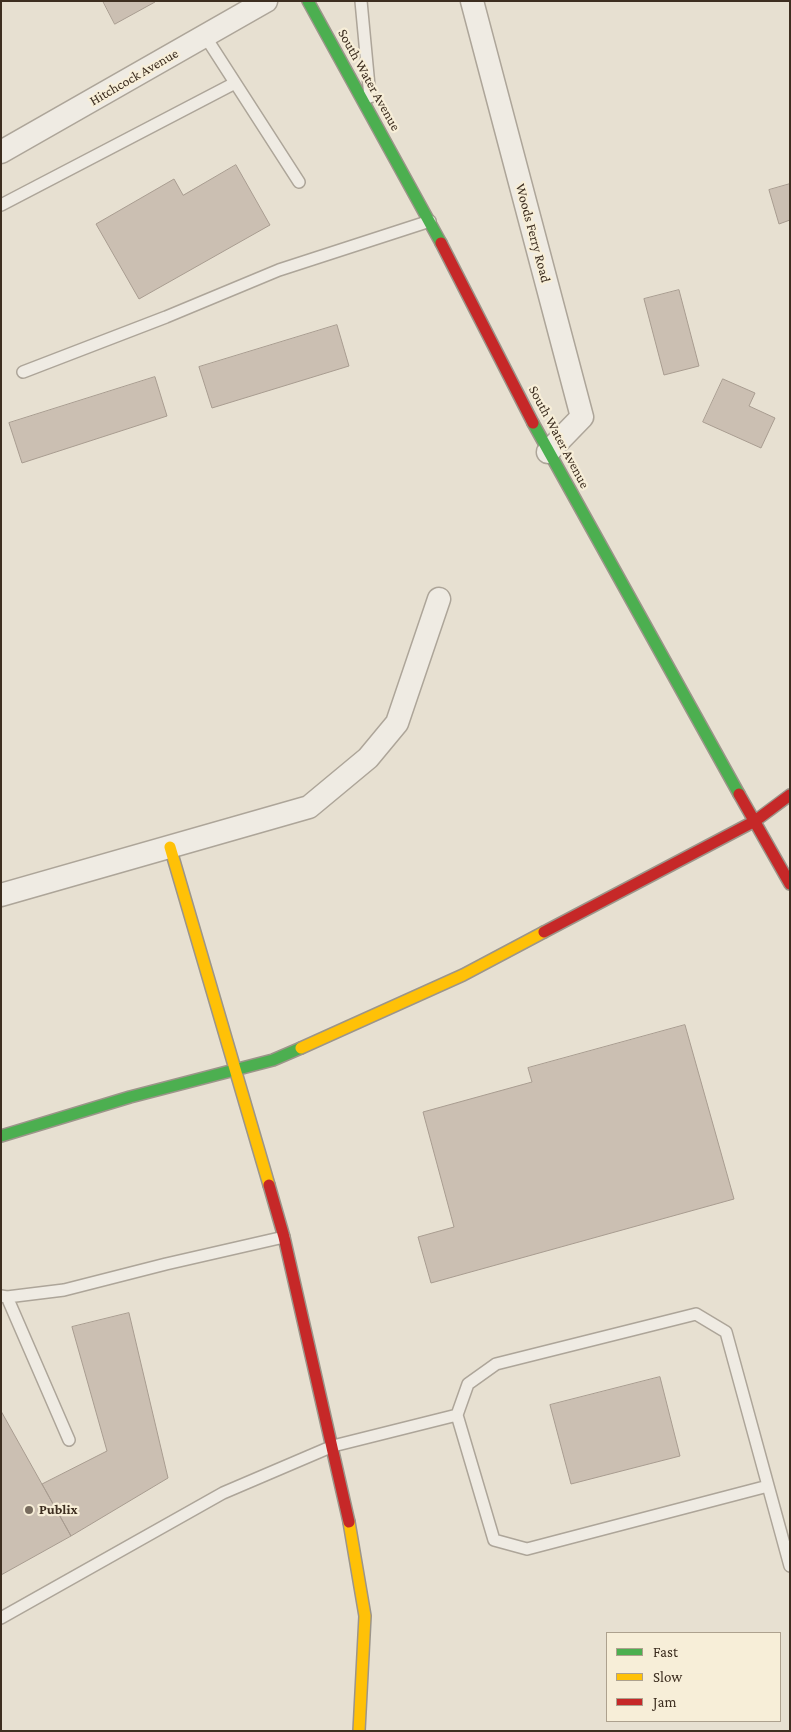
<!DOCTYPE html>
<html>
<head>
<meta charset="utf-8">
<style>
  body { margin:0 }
  #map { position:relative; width:791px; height:1732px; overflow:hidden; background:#e7e0d1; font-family:"Crimson Pro",serif }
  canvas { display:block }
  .frame { position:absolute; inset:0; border:2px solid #3d2e20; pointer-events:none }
  .legend { position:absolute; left:606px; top:1632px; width:175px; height:90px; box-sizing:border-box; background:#f7eed8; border:1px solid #ada18e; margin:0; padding:6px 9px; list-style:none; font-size:15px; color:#3d2e20 }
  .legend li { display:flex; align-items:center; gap:10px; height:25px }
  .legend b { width:25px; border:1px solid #ada18e }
</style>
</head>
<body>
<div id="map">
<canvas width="791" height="1732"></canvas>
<div class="frame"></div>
<ul class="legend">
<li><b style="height:6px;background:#4caf50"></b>Fast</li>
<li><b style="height:6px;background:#ffc107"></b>Slow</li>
<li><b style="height:6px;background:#c62828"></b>Jam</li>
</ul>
</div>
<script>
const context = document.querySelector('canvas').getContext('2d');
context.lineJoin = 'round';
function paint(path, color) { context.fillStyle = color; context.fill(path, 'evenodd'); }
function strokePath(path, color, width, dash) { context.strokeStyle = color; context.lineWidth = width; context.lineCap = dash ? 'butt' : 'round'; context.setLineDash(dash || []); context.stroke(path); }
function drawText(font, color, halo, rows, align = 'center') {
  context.font = font + ' "Crimson Pro",serif'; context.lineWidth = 4.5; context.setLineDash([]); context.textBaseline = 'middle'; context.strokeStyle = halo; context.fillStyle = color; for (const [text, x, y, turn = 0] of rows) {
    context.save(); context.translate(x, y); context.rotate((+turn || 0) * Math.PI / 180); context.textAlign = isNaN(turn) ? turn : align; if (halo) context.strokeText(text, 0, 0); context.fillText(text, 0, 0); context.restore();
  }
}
const building = new Path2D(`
  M103,1H155V2L115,24Z
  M236,165L270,225L139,299L96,224L174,179L183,195Z
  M790,184V220L779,224L769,190Z
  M679,290L699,366L664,375L644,299Z
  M337,325L349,366L212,408L199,367Z
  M155,377L167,416L22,463L9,423Z
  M723,379L755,393L749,406L775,418L761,448L703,422Z
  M685,1025L734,1199L431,1283L418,1237L454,1227L423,1112L532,1082L528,1068Z
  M129,1313L168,1478L71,1536L42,1484L107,1451L72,1327Z
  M660,1377L680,1456L571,1484L550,1405Z
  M1,1411L71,1536L1,1575Z`);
paint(building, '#cbbfb2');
strokePath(building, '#a89c90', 1);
const lane = new Path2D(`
  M361,1L370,97
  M205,36L299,182
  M1,205L235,83
  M23,372L166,317L279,270L430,221
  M1,1296L7,1297L64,1290L166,1264L284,1237
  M7,1297L69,1440
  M768,1486L527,1549L494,1540L457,1415L468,1384L496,1364L696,1314L726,1332L790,1566
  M1,1618L223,1493L333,1446L457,1415`);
const street = new Path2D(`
  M472,1L582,417L548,452
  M1,152L266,1
  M1,895L309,807L368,758L397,723L439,599`);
const fast = new Path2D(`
  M308,1L441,243
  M533,423L739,794
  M1,1136L130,1097L273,1060L301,1048`);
const slow = new Path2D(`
  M170,847L269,1185
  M301,1048L463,975L544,932
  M349,1522L365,1616L359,1731`);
const jam = new Path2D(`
  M441,243L533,423
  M739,794L790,884
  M544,932L755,821L790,795
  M269,1185L284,1237L349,1522`);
strokePath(lane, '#ada599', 14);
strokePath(street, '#ada599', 25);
strokePath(fast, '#9c958a', 14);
strokePath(slow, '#9c958a', 14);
strokePath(jam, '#9c958a', 14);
strokePath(lane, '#efebe3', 11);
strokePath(street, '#efebe3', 22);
strokePath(fast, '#4caf50', 11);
strokePath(slow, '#ffc107', 11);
strokePath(jam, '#c62828', 11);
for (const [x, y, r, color] of [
  [29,1510,5,"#786c5e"]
]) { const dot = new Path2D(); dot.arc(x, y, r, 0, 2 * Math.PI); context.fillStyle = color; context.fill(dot); strokePath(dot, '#f7eed8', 2); }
drawText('14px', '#3d2e20', '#f7eed8', [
  ["Hitchcock Avenue",134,77,-30],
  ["South Water Avenue",369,80,61],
  ["Woods Ferry Road",533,233,75],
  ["South Water Avenue",559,437,62]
]);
drawText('bold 14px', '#3d2e20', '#f7eed8', [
  ["Publix",39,1510]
], 'left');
</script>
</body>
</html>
